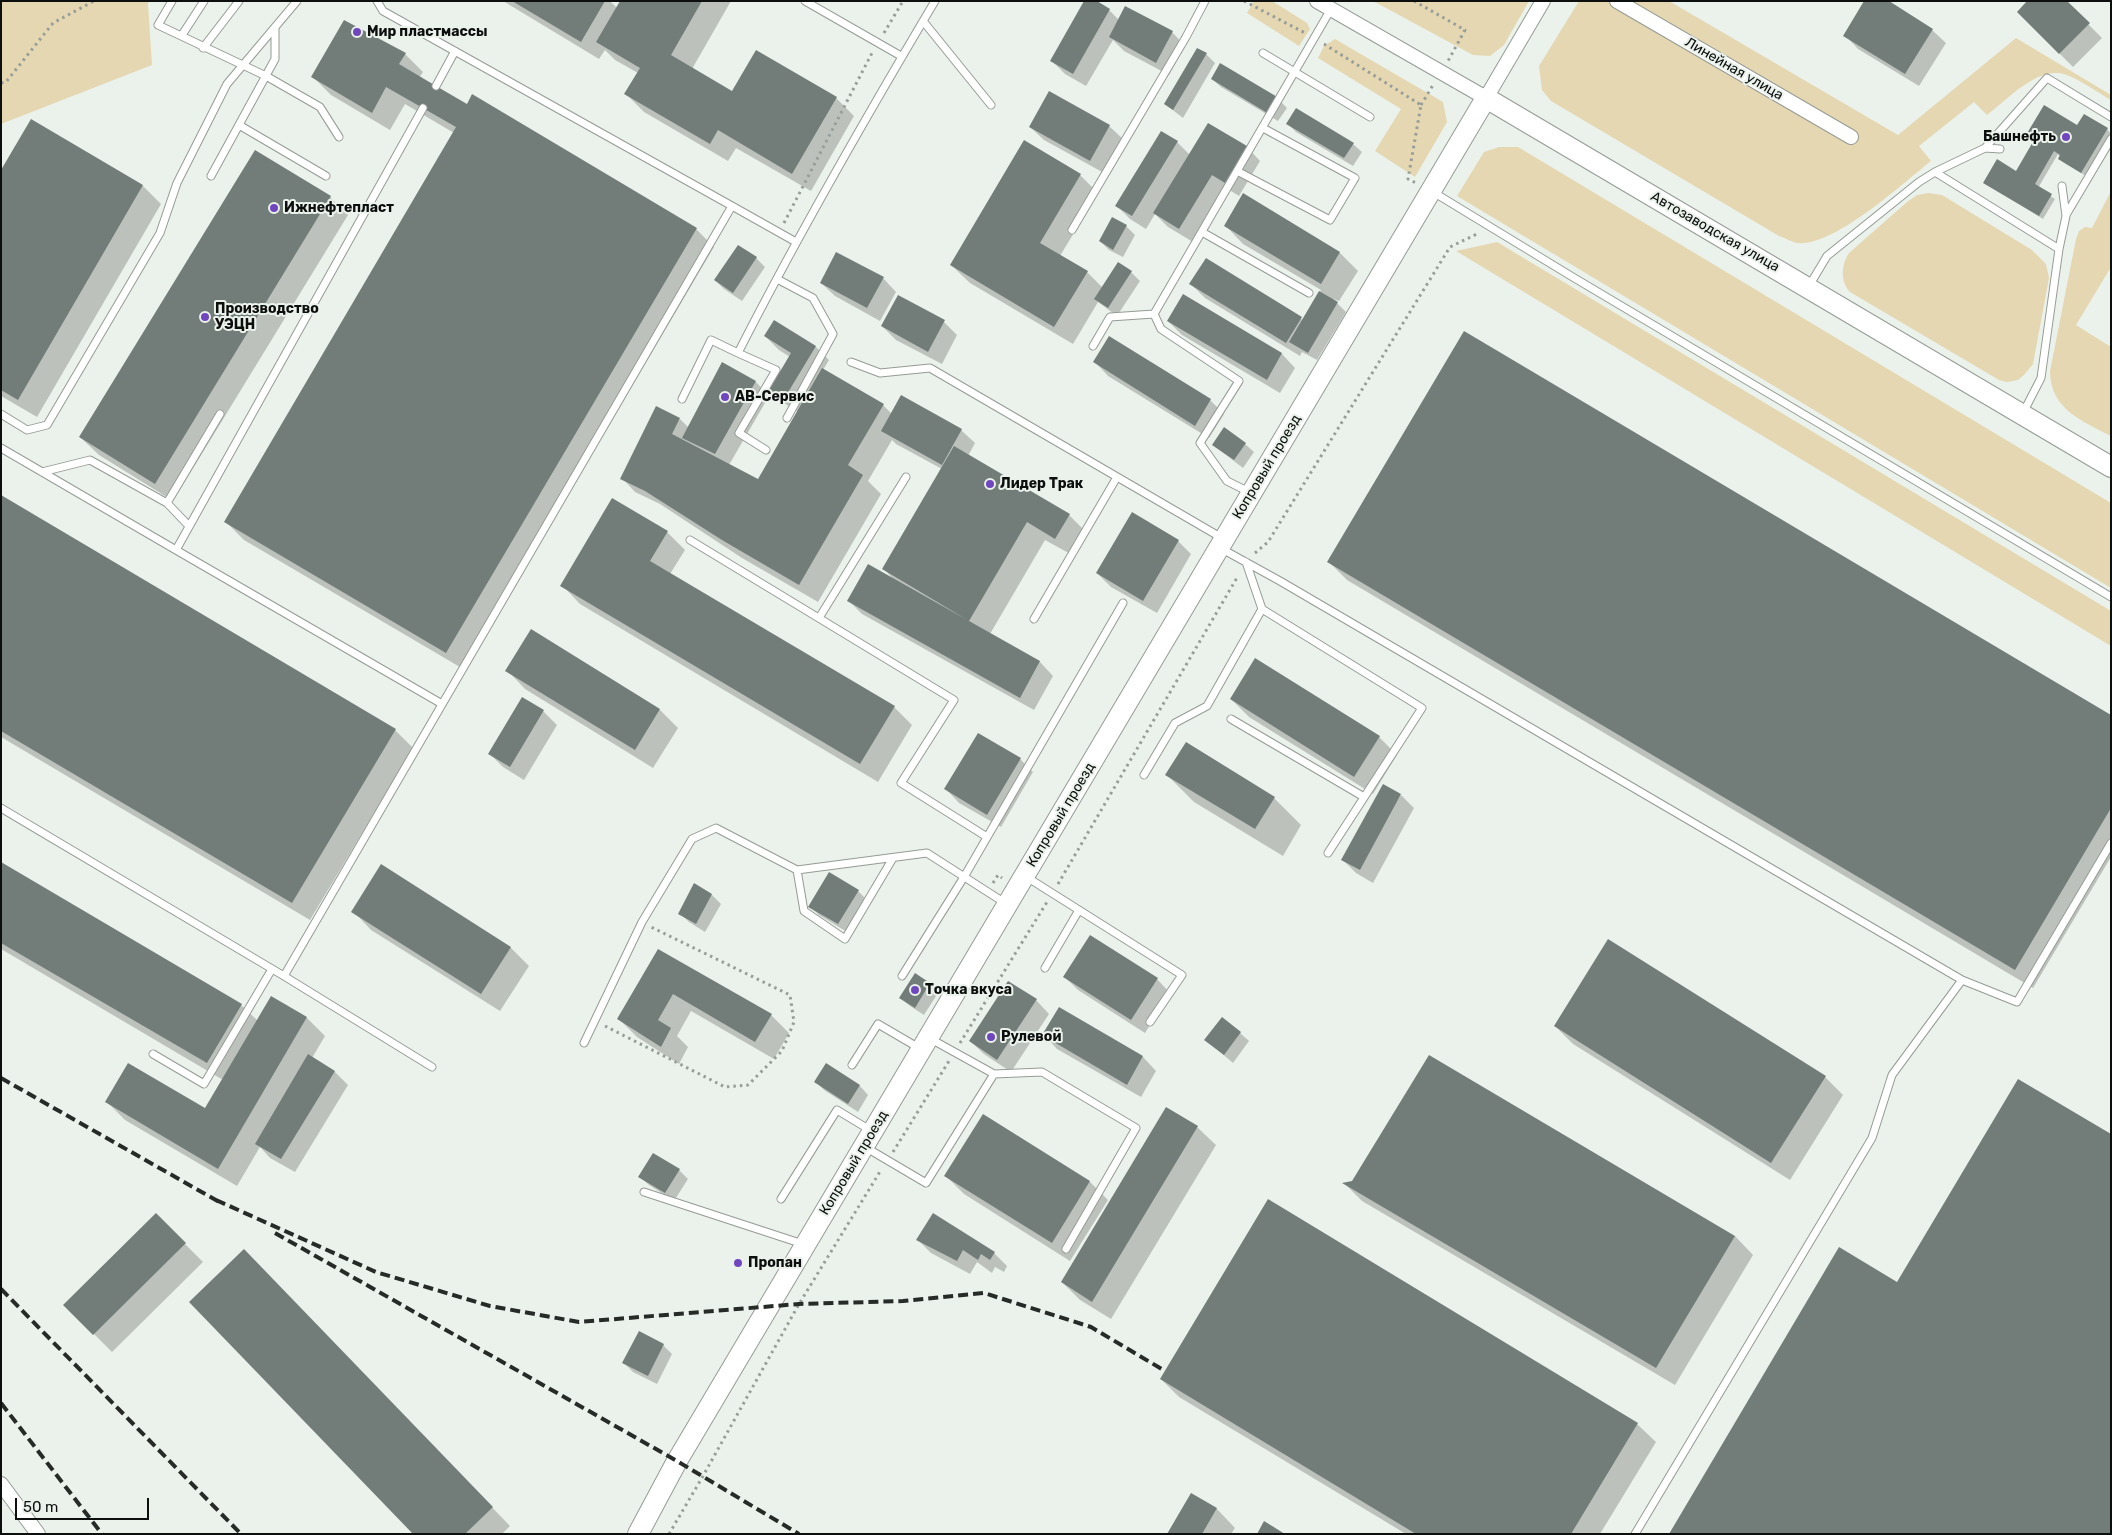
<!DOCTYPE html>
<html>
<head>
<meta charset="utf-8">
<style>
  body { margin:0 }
  #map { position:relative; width:2112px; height:1535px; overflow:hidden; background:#ebf2ec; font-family:Rubik,sans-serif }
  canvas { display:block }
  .frame { position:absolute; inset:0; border:2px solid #0c0f0d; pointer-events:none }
  .scale { position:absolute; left:15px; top:1498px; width:134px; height:22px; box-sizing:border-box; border:2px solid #0c0f0d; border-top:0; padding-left:6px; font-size:15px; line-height:18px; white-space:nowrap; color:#0c0f0d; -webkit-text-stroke:4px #ebf2ec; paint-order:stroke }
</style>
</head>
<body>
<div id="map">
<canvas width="2112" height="1535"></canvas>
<div class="frame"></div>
<div class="scale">50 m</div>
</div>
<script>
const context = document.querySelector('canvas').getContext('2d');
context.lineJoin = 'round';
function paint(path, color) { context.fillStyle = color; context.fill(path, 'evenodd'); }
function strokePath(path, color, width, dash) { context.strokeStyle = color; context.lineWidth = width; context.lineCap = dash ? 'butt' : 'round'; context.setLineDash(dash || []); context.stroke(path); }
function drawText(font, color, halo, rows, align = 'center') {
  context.font = font + ' Rubik,sans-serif'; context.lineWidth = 4; context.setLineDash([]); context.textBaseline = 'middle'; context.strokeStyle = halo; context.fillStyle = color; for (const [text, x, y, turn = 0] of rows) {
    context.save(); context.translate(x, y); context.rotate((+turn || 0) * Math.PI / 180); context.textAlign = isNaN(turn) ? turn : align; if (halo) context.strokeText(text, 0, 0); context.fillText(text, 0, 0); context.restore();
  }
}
paint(new Path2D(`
  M1,1H149L148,4L152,65L1,124Z
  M1254,1H1272L1307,23L1310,29L1299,46L1247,13Z
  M1373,1H1529L1504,45L1490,56L1473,55Z
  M1579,1H1669L1898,135L2016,38L2111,95V100C2097,92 2082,81 2067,75C2039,64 2008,99 1987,115L1974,102L1919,146L1931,161C1902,184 1834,247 1797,243C1792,242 1785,238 1779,236L1551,101L1542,90L1539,66Z
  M1335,39L1443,102L1447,122L1415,177L1375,151L1401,109L1318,58L1324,46Z
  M1499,147H1518L2111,503V588L1457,196L1484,152Z
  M2111,191V267L2076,325L2111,347V436C2082,421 2050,409 2050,371L2076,239L2079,231L2085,227L2092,228Z
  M1928,193L1942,195L2032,250L2046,264L2049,278L2033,364L2024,375L2018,380L2007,382L1999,380L1850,292C1840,281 1841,265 1849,253L1907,202L1917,195Z
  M1497,242L2111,611V646L1456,251Z`), '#e4d7b1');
paint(new Path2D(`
  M503,1H610L617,8L621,1H731L692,69L733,93L836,98L854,116L811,191L736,148L728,161L644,112L626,94L638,73L615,60L605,50L599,59Z
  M2065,1L2102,38L2073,67L2018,12Z
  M1109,10L1119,20L1172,32L1185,46L1169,75L1124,51L1113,40L1086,86L1065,74L1052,61Z
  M1932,30L1946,43L1919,86L1858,49L1845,35Z
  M405,54L423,72L419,78L467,106L696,229L714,247L465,670L244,540L226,522L454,133L405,104L390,130L331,95L313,77Z
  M1206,54L1215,63L1183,118L1165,104Z
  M1212,79L1278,99L1287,108L1278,121L1221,87Z
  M2085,116L2107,129L2111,134L2086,176L2063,162L2058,154L2038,188L2055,199L2043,219L1984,183L2016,172L2035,141L2027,135L2078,127Z
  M32,121L143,186L161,204L37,417L1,396V173Z
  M1287,123L1353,144L1362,152L1353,166L1296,132Z
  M1208,124L1247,147L1260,161L1239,196L1226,188L1193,242L1168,227L1155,214L1146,229L1130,219L1117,206L1177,142L1190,155Z
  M1109,126L1123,139L1104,173L1044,140L1030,127Z
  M1080,175L1098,193L1060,256L1087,272L1103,288L1131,272L1140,281L1117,316L1098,302L1073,344L970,283L951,265Z
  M1244,195L1340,253L1358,271L1339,301L1333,299L1346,312L1317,360L1302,352L1300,356L1205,298L1191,284L1304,320L1321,290L1243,244L1225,225Z
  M330,197L348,215L173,501L99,455L80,437Z
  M1126,226L1135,235L1123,257L1109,250L1100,241Z
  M738,246L756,258L765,267L742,301L724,289L715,280Z
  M883,278L896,292L880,321L835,296L821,283Z
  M1183,296L1282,354L1295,368L1280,393L1182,335L1168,321Z
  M944,322L957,335L942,364L896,340L882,326Z
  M765,336L816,347L829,360L823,370L883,405L892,414L961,430L975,443L968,456L1069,515L1087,533L1074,556L1045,540L990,634L1040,662L1053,676L1034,710L862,614L849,601L894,580L884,569L942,469L896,444L892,440L868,481L881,494L818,602L742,558L660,504L635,492L622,478L680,419L689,428L723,363L756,382L769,396L729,465L758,480L798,412L784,403L770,389L790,357L779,350Z
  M1110,338L1210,400L1224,414L1209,438L1108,376L1095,362Z
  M1245,444L1254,452L1243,468L1213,445Z
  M1,497L395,730L413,748L310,920L1,737Z
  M667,532L685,550L670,574L894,707L912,725L878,782L580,604L562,585Z
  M1178,541L1191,554L1157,613L1111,587L1097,573Z
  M1329,562L2111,717V857L2033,988L1347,580Z
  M532,630L660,710L678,728L653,768L525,689L507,670Z
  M522,699L543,711L557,725L524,780L503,767L490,754Z
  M1231,699L1379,737L1397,755L1373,794L1249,717Z
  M1020,759L1033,772L1001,827L959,803L946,789Z
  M1167,775L1274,798L1301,825L1283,856L1194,802Z
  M1401,795L1414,808L1373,883L1356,873L1343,860Z
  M1,864L241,1005L258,1021L272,998L307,1018L325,1036L312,1058L335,1072L348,1085L295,1172L270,1158L260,1147L237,1186L125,1120L107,1102L206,1110L223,1080L1,949Z
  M695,885L712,895L721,904L705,932L689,922L680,913Z
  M858,891L867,900L847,932L819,915L810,906Z
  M353,911L511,948L529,966L500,1011L371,930Z
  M658,951L771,1015L789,1033L774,1059L691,1011L677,1036L688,1047L679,1064L637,1037L619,1019Z
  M915,975L930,984L938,993L924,1015L910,1006L901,998Z
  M1065,977L1157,979L1170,993L1145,1033L1078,990Z
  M1036,1000L1049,1014L1011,1072L984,1054L970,1041Z
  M1059,1009L1143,1057L1156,1071L1141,1097L1057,1049L1044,1035Z
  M1555,1026L1825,1077L1843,1095L1790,1180L1573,1044Z
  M1240,1033L1249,1041L1233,1063L1206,1040Z
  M826,1065L860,1086L868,1095L858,1112L824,1090L816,1082Z
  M983,1116L1090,1182L1108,1200L1070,1261L964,1194L946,1176Z
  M1197,1127L1216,1145L1111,1319L1080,1300L1062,1282Z
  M679,1170L688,1179L674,1201L649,1185L640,1177Z
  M1345,1184L1735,1236L1753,1255L1675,1385L1362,1201Z
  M156,1215L203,1262L112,1352L65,1305Z
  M918,1240L994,1253L1007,1266L1004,1272L995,1267L992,1273L977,1262L970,1274L931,1253Z
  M262,1269L510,1526L502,1534H415Z
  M663,1345L672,1354L657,1384L633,1372L624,1363Z
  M1161,1379L1637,1424L1656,1442L1600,1534H1406L1179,1397Z
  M1192,1494L1217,1509L1235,1528L1231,1534H1168Z`), '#0003');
paint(new Path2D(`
  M512,1H605L581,42Z
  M620,1H702L671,55L732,91L756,50L837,97L792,174L718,130L710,144L624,94L640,68L596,42Z
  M1084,1H1097L1110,9L1073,74L1050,61Z
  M1864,1H1889L1933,29L1905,74L1843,36Z
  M2027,1H2067L2090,23L2059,54L2017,12Z
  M1125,6L1173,31L1156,63L1109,37Z
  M344,20L406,53L399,64L436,86L467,104L472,94L697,228L446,653L224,522L456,127L386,87L372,113L311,77Z
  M1197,48L1207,53L1173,110L1164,104Z
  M1220,63L1279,98L1269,114L1211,79Z
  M1049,91L1110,125L1090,161L1029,127Z
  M2044,105L2077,125L2084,114L2108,128L2081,173L2058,159L2060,155L2054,151L2035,184L2052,194L2039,216L1983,183L1997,159L2016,171L2034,140L2026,135Z
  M1296,108L1354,143L1344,158L1286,124Z
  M31,119L143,185L18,400L1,390V170Z
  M1208,123L1247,146L1225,183L1212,175L1179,229L1153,213Z
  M1161,131L1178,141L1132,216L1115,206Z
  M1024,140L1081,174L1040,243L1088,271L1054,327L950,265Z
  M255,150L331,196L155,484L79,437Z
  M1243,193L1340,252L1321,284L1224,226Z
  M1112,217L1127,225L1113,250L1099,241Z
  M738,245L757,257L733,293L714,280Z
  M836,252L884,277L867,308L820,283Z
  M1206,258L1302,317L1286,343L1189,284Z
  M1118,262L1132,271L1108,308L1094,299Z
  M1319,291L1338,302L1308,353L1289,342Z
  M1183,294L1282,353L1267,380L1167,321Z
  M898,295L945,320L928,352L881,326Z
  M774,320L816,346L784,399L769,390L791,353L764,336Z
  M1464,331L2111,715V808L2015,970L1327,562Z
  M1109,336L1211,399L1195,426L1093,362Z
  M722,362L756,381L715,454L682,438Z
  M822,368L884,404L848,465L863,475L799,585L722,540L645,491L620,479L656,406L680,418L672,434L758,479Z
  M901,395L962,429L942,465L881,431Z
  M1224,427L1246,443L1234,460L1212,445Z
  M954,446L1070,514L1055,539L1027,522L969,621L882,569Z
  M1,495L396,729L292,903L1,731Z
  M612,498L668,531L650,561L895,706L860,764L560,586Z
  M1132,512L1179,540L1143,601L1096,573Z
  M868,564L1040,661L1020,698L847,601Z
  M531,629L660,709L635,750L505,671Z
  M1255,658L1380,736L1354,777L1230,699Z
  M522,697L544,710L510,767L488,754Z
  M978,733L1021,758L987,815L944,789Z
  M1186,742L1275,797L1255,829L1165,775Z
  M1383,784L1401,794L1360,870L1341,860Z
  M1,862L242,1004L207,1063L1,943Z
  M381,864L511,947L481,994L351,912Z
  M829,872L859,890L838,924L808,907Z
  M694,883L712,894L696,924L678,914Z
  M1090,935L1158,978L1131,1020L1063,977Z
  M1608,939L1826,1076L1771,1163L1554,1026Z
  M658,949L772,1014L755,1042L673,994L658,1020L671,1028L661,1047L617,1019Z
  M915,973L930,983L915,1008L899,998Z
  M1008,981L1037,999L997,1060L969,1041Z
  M271,996L307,1017L218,1169L105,1102L128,1063L205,1108Z
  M1059,1007L1143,1056L1127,1085L1042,1035Z
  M1222,1017L1241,1032L1224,1055L1204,1040Z
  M308,1054L335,1071L281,1159L255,1144Z
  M1429,1055L1735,1236L1656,1368L1342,1183L1352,1181Z
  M826,1063L860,1085L848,1104L814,1082Z
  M2018,1079L2111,1134V1534H1669L1839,1247L1897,1282Z
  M1166,1107L1198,1126L1092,1302L1061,1282Z
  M983,1114L1090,1181L1052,1243L944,1176Z
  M653,1153L680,1169L665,1193L638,1177Z
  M1268,1199L1638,1423L1571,1534H1416L1160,1379Z
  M156,1213L186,1243L93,1335L63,1305Z
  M933,1213L995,1252L990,1260L981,1254L978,1260L963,1250L957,1261L916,1240Z
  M244,1249L493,1507L465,1534H413L189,1302Z
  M639,1331L664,1344L648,1376L622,1363Z
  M1191,1493L1217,1508L1202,1534H1167Z
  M1264,1521L1285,1534H1257Z`), '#727c79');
const lane = new Path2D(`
  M172,1L158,25L266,76L320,107L339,137
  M377,1L383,11L732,206
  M805,1L901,56
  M923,21L991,105
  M182,35L204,1
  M203,48L239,1
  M1263,53L1370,117
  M436,86L455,51
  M423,108L176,550L442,704
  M239,125L326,176
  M1985,148L2047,78L2111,117
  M1237,171L1330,220L1355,178L1263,128
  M1935,172L2059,249
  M211,176L275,59V27
  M1433,192L1571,276L2111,597
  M2066,215L2111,139
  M1072,230L1186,37L1205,1
  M1202,232L1309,293
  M777,279L813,298L833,334L787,418
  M1809,286L1827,256L1919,182L1935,172L1985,148L2000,149
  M1154,314L1331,9
  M1154,314L1161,329L1239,381L1200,443L1227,481L1251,493
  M1093,346L1110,317L1154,314
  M851,362L880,373L930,368L1222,538
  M682,399L711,340L738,353
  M2023,413L2041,378L2059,249L2066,216L2062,186
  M1,414L27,430L47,425L160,233L177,183L227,84L297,1
  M1,448L176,550
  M766,450L739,433L776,370L738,353C799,233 866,117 935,1
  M42,472L90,460L167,503L189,526
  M167,503L220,414
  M690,540L954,700L901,783L987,837
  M1222,549L1280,581L1962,980
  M1262,609L1422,708L1328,853
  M819,618L906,477
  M1034,619L1117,477
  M1231,719L1364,797
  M1144,775L1175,723L1207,706L1262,609L1246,562
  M1,808L284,976L432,1067
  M797,870L804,911L845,939L893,858
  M1025,876L1182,975L1150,1022
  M1045,968L1079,910
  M284,976L732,206L796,242
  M902,976L964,877L1123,603
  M929,1038L994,1074L1042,1072L1136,1128L1066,1249
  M584,1043L642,922L692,839L716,828L797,870L927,853L1005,903
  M153,1054L204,1084L272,969
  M852,1065L878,1024L919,1048
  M865,1147L926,1183L994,1074
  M644,1192L803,1244
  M781,1199L837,1110L870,1130
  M1635,1534L1872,1138L1892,1075L1962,980L2017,1002L2111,843`);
const street = new Path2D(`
  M1317,1L1486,98L1543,1
  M1617,1L1851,137
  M1,1484L38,1534`);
const secondary = new Path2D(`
  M638,1534L677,1461L1486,98L2111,467`);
strokePath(lane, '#959b95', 9);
strokePath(street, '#959b95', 16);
strokePath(secondary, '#959b95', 22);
strokePath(new Path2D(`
  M1244,1L1305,33
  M1414,1L1465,30L1448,61
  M884,33L903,1
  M1324,44L1421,105L1408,179L1416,183
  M1,83L6,82L53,23L94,1
  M1421,105L1433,85
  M784,223L872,53
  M1255,553L1268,542L1450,247L1479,233
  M993,883L998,875L1002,878
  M1058,884L1238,576
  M605,1026L725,1087L748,1085L782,1051L794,1022L790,995L651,927
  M960,1043L1047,902
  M893,1152L949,1061
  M669,1534L703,1476L799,1304L881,1170`), '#979d98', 3, [2.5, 4]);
strokePath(lane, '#fff', 7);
strokePath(street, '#fff', 14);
strokePath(secondary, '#fff', 20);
strokePath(new Path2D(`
  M1,1078L221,1203
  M216,1200L376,1272L490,1306L579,1322L799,1304L903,1301L984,1293L1091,1327L1165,1371
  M275,1233L677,1461L799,1534
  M1,1289L241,1534
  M1,1403L102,1534`), '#272b28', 4, [10, 5]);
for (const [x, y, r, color] of [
  [357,32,5,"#7046bf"],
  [2066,137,5,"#7046bf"],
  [274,208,5,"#7046bf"],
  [205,317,5,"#7046bf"],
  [725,397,5,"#7046bf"],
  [990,484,5,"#7046bf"],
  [915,990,5,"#7046bf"],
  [991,1037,5,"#7046bf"],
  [738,1263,5,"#7046bf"]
]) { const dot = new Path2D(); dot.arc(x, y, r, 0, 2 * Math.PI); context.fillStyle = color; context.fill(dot); strokePath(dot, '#ebf2ec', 2); }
drawText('bold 14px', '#0c0f0d', '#ebf2ec', [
  ["Мир пластмассы",367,32],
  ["Башнефть",2056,137,"right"],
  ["Ижнефтепласт",284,208],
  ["Производство",215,309],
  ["УЭЦН",215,325],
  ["АВ-Сервис",735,397],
  ["Лидер Трак",1000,484],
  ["Точка вкуса",925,990],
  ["Рулевой",1001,1037],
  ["Пропан",748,1263]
], 'left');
drawText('14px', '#0c0f0d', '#ebf2ec', [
  ["Линейная улица",1734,69,30],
  ["Автозаводская улица",1715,232,30],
  ["Копровый проезд",1267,467,-59],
  ["Копровый проезд",1061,815,-59],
  ["Копровый проезд",854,1163,-59]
]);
</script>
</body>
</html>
